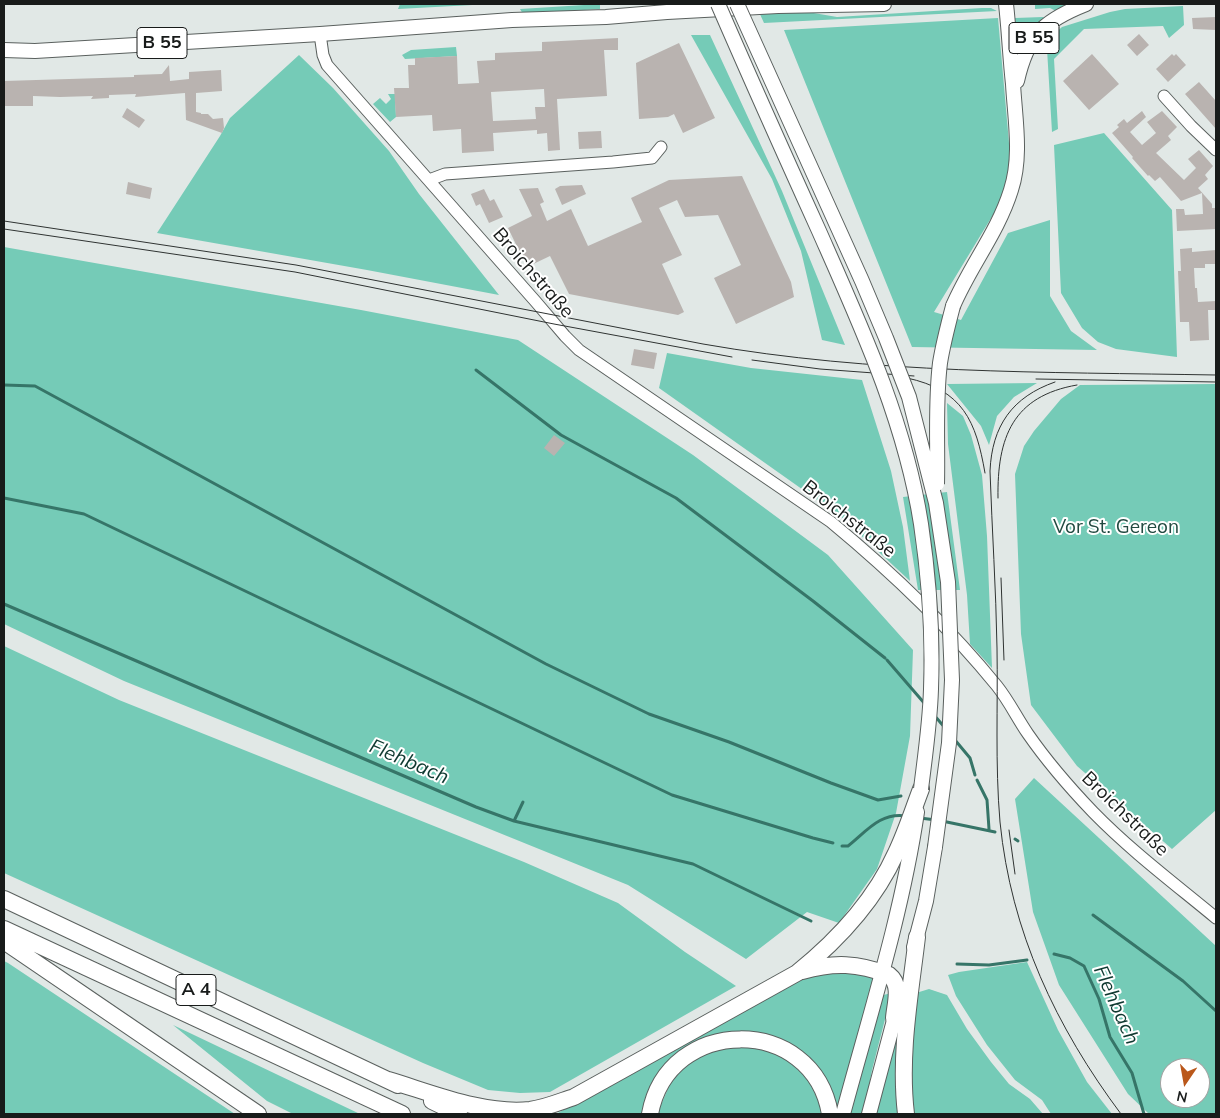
<!DOCTYPE html>
<html>
<head>
<meta charset="utf-8">
<style>
  body { margin:0 }
  #map { position:relative; width:1220px; height:1118px; overflow:hidden; background:#e1e8e6; font-family:Mulish,sans-serif }
  canvas { display:block }
  .frame { position:absolute; inset:0; border:5px solid #181b1a; pointer-events:none }
  .north { position:absolute; left:1160px; top:1058px; width:50px; height:50px; box-sizing:border-box; background:#fff; border:1px solid #a3a4a3; border-radius:50%; rotate:192deg; font-size:14px; font-weight:700; line-height:20px; text-align:center; color:#181b1a }
  .north::after { content:''; display:block; margin:auto; width:18px; height:22px; background:#ba581b; clip-path:polygon(50% 0,100% 100%,50% 72%,0 100%) }
</style>
</head>
<body>
<div id="map">
<canvas width="1220" height="1118"></canvas>
<div class="frame"></div>
<div class="north">N</div>
</div>
<script>
const context = document.querySelector('canvas').getContext('2d');
context.lineJoin = 'round';
function paint(path, color) { context.fillStyle = color; context.fill(path, 'evenodd'); }
function strokePath(path, color, width, dash) { context.strokeStyle = color; context.lineWidth = width; context.lineCap = dash ? 'butt' : 'round'; context.setLineDash(dash || []); context.stroke(path); }
function drawText(font, color, halo, rows, align = 'center') {
  context.font = font + ' Mulish,sans-serif'; context.lineWidth = 4; context.setLineDash([]); context.textBaseline = 'middle'; context.strokeStyle = halo; context.fillStyle = color; for (const [text, x, y, turn = 0] of rows) {
    context.save(); context.translate(x, y); context.rotate((+turn || 0) * Math.PI / 180); context.textAlign = isNaN(turn) ? turn : align; if (halo) context.strokeText(text, 0, 0); context.fillText(text, 0, 0); context.restore();
  }
}
paint(new Path2D(`
  M400,4H491L398,9Z
  M600,4V9L523,14L520,9Z
  M1045,4H1075L1058,12L1050,8L1035,9V5Z
  M1183,6L1184,25L1169,38L1163,26L1084,29L1054,59L1058,129L1052,132L1047,49C1050,39 1054,34 1062,27L1110,12L1125,9Z
  M982,8H991L997,11L764,23L759,12H808L837,17Z
  M1043,17L1046,19L1021,51L1017,50L1015,18Z
  M998,18L1009,143V173L999,205L934,312L961,320L1008,233L1050,220V296L1071,331L1097,350L912,347L784,30Z
  M691,35H710L782,191L845,345L822,340L801,251L772,179Z
  M456,47L457,56L405,59L402,55L411,50Z
  M299,55L333,88L389,151L419,194L499,295L367,270L157,233L220,136L230,118Z
  M388,94H395L396,117L390,122L373,104L380,98L386,104L391,99Z
  M1104,133L1172,210L1177,357L1116,349L1098,342L1082,328L1061,293L1054,145Z
  M4,247L361,310L518,340L693,455L828,555L913,650L910,736L896,813L877,869L839,923L807,912L746,959L628,885L124,681L4,624Z
  M667,353L751,368L862,380L891,471L903,527L910,581L840,516L659,388Z
  M1037,383L1014,397L997,416L989,445L981,426L947,384Z
  M1216,384V810L1172,849L1077,766L1031,705L1021,634L1015,474L1024,446L1034,431L1061,399L1080,385Z
  M947,403L963,416L971,435L982,475L987,536L992,668L970,644L967,595L948,444Z
  M947,492L960,590H918L903,497Z
  M4,646L119,700L524,862L618,903L685,952L736,986L550,1092L520,1093L488,1090L423,1063L4,873Z
  M1034,778L1216,946V1114H1149L1128,1094L1059,985L1033,912L1015,799ZM1170,1068H1200V1098H1170Z
  M4,961L8,963L235,1114H4Z
  M1027,962L1058,1030L1087,1082L1112,1114H1051L1042,1100L1015,1080L987,1045L956,996L948,975L959,972Z
  M822,971L874,975L837,1114L789,1045L766,1035L755,1032H733L706,1038L683,1050L645,1114H556L802,979Z
  M929,989L947,995L967,1029L991,1062L1009,1084L1030,1099L1043,1114H913L909,1088L916,993Z
  M891,993V996L872,1070L864,1114H849L880,996Z
  M902,1012V1114H875Z
  M173,1025L360,1114H293L267,1101Z
  M739,1044L781,1055L807,1077L825,1114H657L673,1077L701,1053Z`), '#75cbb7');
strokePath(new Path2D(`
  M476,370L561,435L676,498L813,601L885,658
  M4,385L35,386L546,664L649,714L729,742L831,783L878,800L901,796
  M4,498L84,514L672,795L813,838L833,843
  M4,604L476,807L514,821L693,864L811,921
  M887,660L925,704
  M934,715L946,729
  M955,740L970,758L975,775
  M977,780L987,800L989,829
  M920,818L936,820
  M514,821L523,802
  M942,821L995,832
  M1015,839L1018,841
  M842,846H848C866,832 880,812 906,816
  M1093,915L1183,981L1216,1011
  M1054,954L1070,958L1084,966L1099,999L1110,1037L1132,1073L1144,1114
  M957,964L989,965L1027,960`), '#367568', 3);
paint(new Path2D(`
  M1216,17V30L1193,29L1192,18Z
  M1139,34L1149,45L1137,56L1127,45Z
  M618,38V50H604L607,96L557,99L560,150L548,151L547,133L537,134V130L493,133L494,151L462,153L461,129L433,131L432,115L396,117L394,88H409L408,65H415V58L457,56L458,84L479,83L477,61L495,60V53L542,51V42ZM544,89L545,107H535L536,119L493,121L491,92Z
  M679,43L715,118L683,133L674,114L668,117L639,119L636,63Z
  M1092,54L1119,84L1089,110L1063,81Z
  M1172,54L1174,56L1176,54L1186,65L1168,82L1156,69Z
  M169,65L170,81L189,79V72L221,70L222,91L196,93V112L201,113V114H208L213,119L223,118L224,128L222,133L186,120L185,93L135,97L136,94L109,95V98L91,99L93,96L60,97L33,96V106H4V81L134,77V75L162,74Z
  M1199,82L1216,101V129L1185,94Z
  M127,108L145,120L139,128L122,117Z
  M1142,111L1146,117L1130,132L1142,145L1156,133L1147,122L1162,111L1177,127L1168,136L1171,140L1156,153L1184,180L1196,168L1188,159L1199,150L1213,166L1205,175L1208,179L1198,188L1212,204V208H1216V229L1177,231L1176,209H1184L1185,215L1203,214L1202,193L1181,201L1160,177L1155,181L1149,175L1148,176L1132,158L1133,157L1112,133L1119,127L1117,125L1124,119L1127,123Z
  M601,131L602,148L579,149L578,132Z
  M742,176L791,282L794,297L736,324L714,278L741,265L718,215L685,217L677,200L659,208L682,255L662,264L684,312L678,315L569,294L550,256L527,267L508,228L532,216L519,189L538,188L544,202L540,204L547,221L571,209L588,246L642,222L631,198L669,180Z
  M128,182L152,188L150,199L126,194Z
  M582,185L586,194L562,205L555,189L560,186Z
  M484,189L490,201L494,199L503,217L489,223L480,204L476,206L471,194Z
  M1192,248V252L1216,250V264H1205V268H1194L1195,288H1197L1198,302L1216,301V310H1208L1209,340L1190,341L1189,322H1180L1178,271H1181L1180,249Z
  M634,349L657,353L654,369L631,365Z
  M554,435L565,443L554,456L544,448Z`), '#b9b3b0');
const minor = new Path2D(`
  M320,34L323,55L327,65L536,302L565,336L579,350L831,522C889,570 949,627 997,686C1009,701 1017,718 1028,734C1046,760 1071,789 1093,812C1131,851 1175,884 1216,918
  M1164,96L1191,126L1216,150
  M429,180L445,174L613,162L652,158L661,147`);
const major = new Path2D(`
  M4,50L35,51L320,34L512,20L606,17L667,12L778,6L884,4
  M1017,81C1027,36 1043,21 1086,4
  M953,306C970,266 998,232 1011,190C1022,156 1015,119 1013,84C1010,57 1009,30 1006,4
  M914,947L926,901L935,847
  M843,1114C870,1014 902,914 917,812
  M869,1114L897,1009`);
const highway = new Path2D(`
  M4,899L398,1085
  M4,929L402,1114
  M4,941L258,1114
  M802,971C834,962 858,963 889,975C902,985 895,1004 894,1018
  M388,1080C432,1093 484,1115 530,1110C545,1108 559,1102 574,1097L797,973C838,940 874,902 896,853C906,832 913,810 921,789
  M432,1101L459,1114
  M650,1114C668,1015 813,1014 830,1114
  M906,1114C899,1055 910,996 917,937`);
strokePath(minor, '#5a605e', 13);
strokePath(major, '#5a605e', 16);
strokePath(highway, '#5a605e', 18);
strokePath(minor, '#fff', 11);
strokePath(major, '#fff', 14);
strokePath(highway, '#fff', 16);
strokePath(new Path2D(`
  M4,221L296,265L703,344C873,374 1044,372 1216,375
  M4,229L295,272L554,324L732,357
  M752,360L820,369L914,376
  M907,378C963,390 976,421 985,473
  M1036,379L1216,382
  M1055,382C1012,397 992,426 990,471C992,530 996,589 997,648C998,706 995,764 1000,822C1011,932 1056,1027 1121,1114
  M998,498C997,437 1013,396 1077,385
  M1001,578L1004,660
  M1009,830L1015,874`), '#2f3332', 1);
const majorBridge = new Path2D(`
  M718,4C751,80 785,156 819,231C861,326 905,421 921,524C929,578 933,635 931,689C930,723 925,756 921,789
  M737,4L862,281L886,338L909,397L936,503L948,582L952,680L949,743L935,847
  M937,484C938,444 935,403 940,363C943,344 948,325 953,306`);
strokePath(majorBridge, '#5a605e', 16, []);
strokePath(majorBridge, '#fff', 14);
for (const [x, y, w] of [
  [1034,38,50],
  [162,43,50],
  [196,990,40]
]) { const box = new Path2D(); box.roundRect(x - w / 2, y - 15.5, w, 31, 4); context.fillStyle = '#fff'; context.fill(box); strokePath(box, '#181b1a', 1); }
drawText('bold 18px', '#181b1a', null, [
  ["B 55",1034,38],
  ["B 55",162,43],
  ["A 4",196,990]
]);
drawText('19px', '#181b1a', '#fff', [
  ["Broichstraße",533,273,49],
  ["Broichstraße",849,519,38],
  ["Broichstraße",1125,814,44]
]);
drawText('19px', '#224a41', '#fff', [
  ["Vor St. Gereon",1116,527]
]);
drawText('italic 20px', '#0f3930', '#fff', [
  ["Flehbach",409,762,23],
  ["Flehbach",1116,1005,66]
]);
</script>
</body>
</html>
